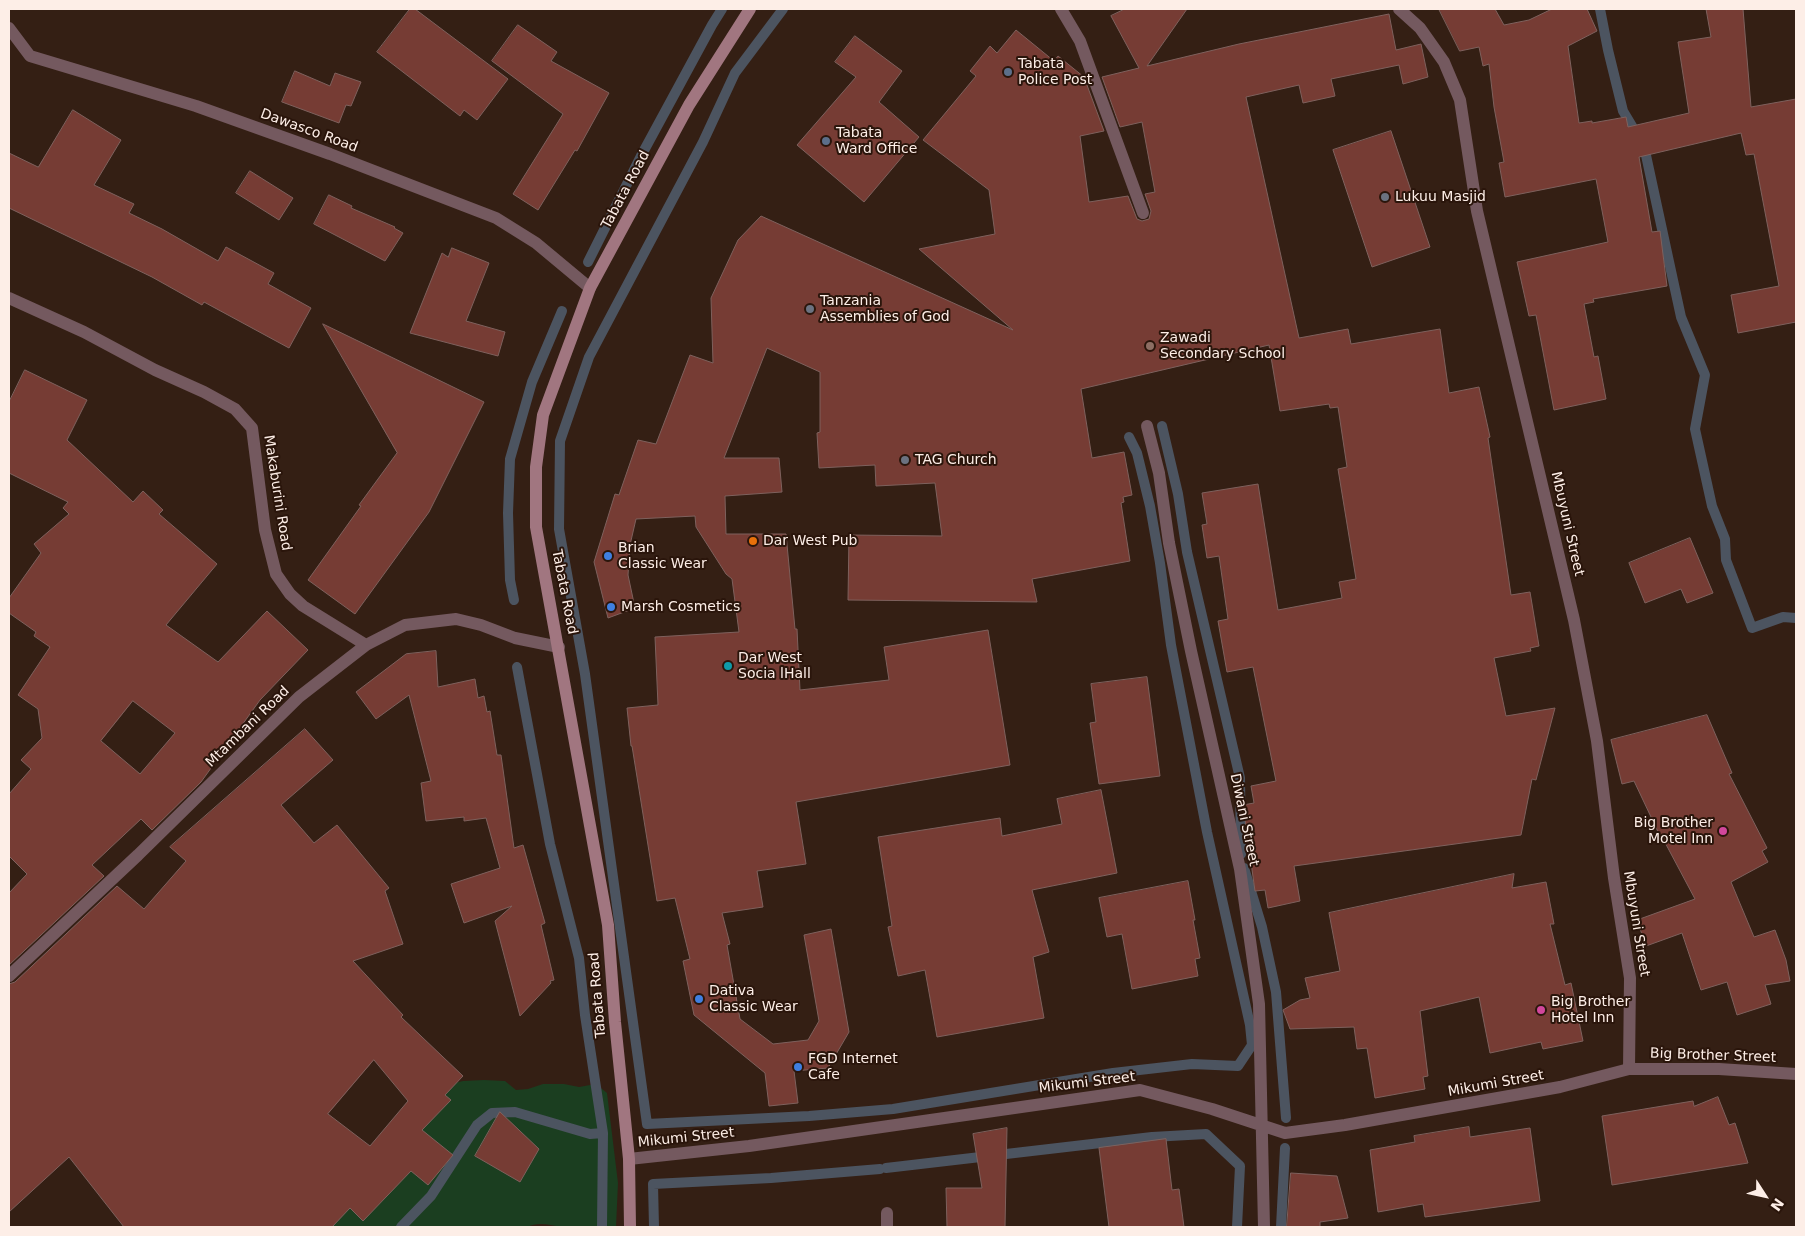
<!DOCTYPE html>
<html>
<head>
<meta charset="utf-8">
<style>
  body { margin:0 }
  #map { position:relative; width:1805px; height:1236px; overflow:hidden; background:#341f14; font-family:"DejaVu Sans",sans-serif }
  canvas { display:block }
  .frame { position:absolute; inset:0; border:10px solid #fdeee7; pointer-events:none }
  .north { position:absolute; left:1740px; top:1171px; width:50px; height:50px; -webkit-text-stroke:4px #2a150b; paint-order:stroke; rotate:125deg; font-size:14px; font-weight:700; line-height:20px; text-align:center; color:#fdeee7 }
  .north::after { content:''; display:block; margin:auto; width:18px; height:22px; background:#fdeee7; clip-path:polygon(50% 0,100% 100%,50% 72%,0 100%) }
</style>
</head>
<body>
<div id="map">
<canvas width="1805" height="1236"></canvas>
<div class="frame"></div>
<div class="north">N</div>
</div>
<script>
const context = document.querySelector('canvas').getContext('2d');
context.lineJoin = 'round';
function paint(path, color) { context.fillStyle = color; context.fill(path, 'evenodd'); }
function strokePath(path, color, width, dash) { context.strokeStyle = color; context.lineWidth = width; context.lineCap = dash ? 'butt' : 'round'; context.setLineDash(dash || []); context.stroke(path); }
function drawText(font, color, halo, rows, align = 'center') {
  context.font = font + ' "DejaVu Sans",sans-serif'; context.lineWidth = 4; context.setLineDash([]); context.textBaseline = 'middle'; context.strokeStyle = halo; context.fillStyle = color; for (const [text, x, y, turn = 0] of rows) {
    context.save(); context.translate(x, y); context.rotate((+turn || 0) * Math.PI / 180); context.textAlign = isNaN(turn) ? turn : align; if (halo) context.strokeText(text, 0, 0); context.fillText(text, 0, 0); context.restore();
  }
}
paint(new Path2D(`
  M484,1080L505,1081L516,1090L528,1089L543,1084H564L579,1087L596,1084L607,1093L618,1183L616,1227C599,1227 580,1229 563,1227C552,1226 538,1221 528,1227H324L442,1086L463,1081Z`), '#1b3e20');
strokePath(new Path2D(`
  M783,9L735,73L703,142L589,357L560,441L559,529L585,674L647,1124L809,1116L893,1109L1113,1073L1192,1064L1238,1066L1252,1045L1250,1025L1207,832L1171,645L1160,563L1150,506L1137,453L1129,437
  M1600,9L1608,50L1623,111L1644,146L1681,317L1705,375L1695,429L1712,506L1725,539L1726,560L1752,628L1783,617L1796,618
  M588,262L641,156L712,25L722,9
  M1162,426L1178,494L1187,552L1240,778L1241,854
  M514,600L510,580L508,513L510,459L532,382L562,311
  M517,667L550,844L579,958L585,1015L603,1133L602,1227
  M1244,868L1262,927L1276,992L1286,1118
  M886,1168L1152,1137L1206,1134L1240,1166L1237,1227
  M401,1227L431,1196L477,1125L492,1113L515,1112L590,1134L603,1133
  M654,1227L653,1184L771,1178L880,1169
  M1281,1227L1285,1148`), '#4c5460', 10);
const building = new Path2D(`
  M410,9H415L508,79L477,120L464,110L460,116L377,52Z
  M1125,9H1187L1147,66L1239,44L1389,14L1396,50L1421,44L1428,77L1403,84L1399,65L1331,79L1335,96L1303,103L1299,85L1246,97L1299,338L1348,329L1351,344L1440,329L1449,393L1479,387L1490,437L1488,438L1511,595L1530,592L1539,646L1530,648L1531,651L1494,658L1506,716L1555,708L1536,780L1532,779L1521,835L1294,866L1300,901L1268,908L1265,890L1255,891L1243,805L1254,803L1251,786L1276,781L1253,667L1227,672L1218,621L1228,619L1219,556L1207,558L1202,525L1207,524L1202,493L1258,484L1278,610L1342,598L1339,582L1356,579L1338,469L1347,467L1338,407L1330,408L1329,404L1280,411L1269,345L1081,389L1092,458L1124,452L1132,495L1123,497L1124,502L1121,503L1130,561L1032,579L1037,602L848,600L849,535L942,536L935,483L876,486L875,465L819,468L817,433L820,432V372L767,348L724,458H779L782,492L725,496L726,534H786L795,629H797L800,690L889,680L884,647L988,630L1010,765L796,802L806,864L757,871L763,907L722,913L730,944L727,945L740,1019L773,1044L808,1040L819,1021L804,935L831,929L849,1032L828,1068L794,1071L798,1103L769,1106L765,1073L694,1015L683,961L690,959L675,898L657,901L632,746H631L627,708L658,705L655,637L739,632L732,579L726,574L696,527L695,516L636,519L630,545L628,575L635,608L608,618L594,562L615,494L619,495L638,440L656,444L690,355L713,363L711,298L738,240L761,216L1013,330L919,249L995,234L989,190L923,140L976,76L970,71L990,46L997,53L1016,30L1054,61L1058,56L1084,77L1104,131L1080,136L1089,202L1128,196L1137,219L1142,221L1149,219L1151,211L1145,194L1155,192L1142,122L1120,127L1102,77L1139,68L1111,16Z
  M1439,9H1495L1504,25L1529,20L1552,9H1587L1597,31L1568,46L1579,123L1592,121V123L1626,117L1628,127L1689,113L1678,42L1711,37L1706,9H1743L1751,107L1796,99V322L1738,333L1731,295L1779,286L1754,154L1746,155L1741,133L1639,157L1652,232L1660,231L1667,286L1593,299L1594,302L1584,304L1594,357L1598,356L1606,399L1554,410L1536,315L1529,316L1517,262L1608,242L1596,179L1505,197L1499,163L1504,162L1494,107L1489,64L1483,66L1479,47L1460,51Z
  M518,25L557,52L551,61L609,93L577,151L575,150L538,210L513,194L563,114L492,61Z
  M855,36L902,71L879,102L919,137L864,202L797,145L856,77L835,62Z
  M295,71L330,86L335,73L361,82L351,106L346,105L339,123L282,102Z
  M73,110L121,140L94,185L134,204L129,213L162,229L218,261L226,247L274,273L268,284L311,308L289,348L204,302L202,305L152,277L9,208V153L38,167Z
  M1391,131L1430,247L1372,267L1333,150Z
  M250,171L293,198L279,220L236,193Z
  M329,195L352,206L351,208L395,227L394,228L403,233L385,261L314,224Z
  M452,248L489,263L466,321L505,332L498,356L410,333L442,253L448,257Z
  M323,324L484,402L429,512L355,614L308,580L361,506L359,505L397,453Z
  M25,370L87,400L67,440L133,502L143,491L163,510L159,514L217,564L166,625L218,662L267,611L308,650L260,700L201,782L152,830L141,819L92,865L104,876L9,965V893L27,874L9,856V794L31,769L21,760L42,738L38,709L18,695L50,647L34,636L36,632L9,613V598L41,553L34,544L69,514L63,508L68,502L9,473V402ZM133,701L175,733L140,774L101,741Z
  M1690,538L1713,593L1687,603L1681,589L1645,603L1629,563Z
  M436,651L438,687L475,679L478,698L484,696L487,712L490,711L497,755H501L514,848L523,845L545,923L541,925L554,980L550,981L551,983L520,1016L495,921L512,906L464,923L451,884L500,868L486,818L464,821V817L426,821L421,783L431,781L409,695L376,719L356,692L406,654Z
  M1147,677L1160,776L1099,784L1090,723L1096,722L1091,684Z
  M1707,715L1732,773L1729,774L1767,848L1762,851L1768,862L1731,882L1754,937L1775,930L1786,960L1790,981L1765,985L1771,1004L1737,1015L1727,982L1701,990L1682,933L1646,946L1637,920L1695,899L1661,835L1660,836L1634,781L1622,784L1611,740Z
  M305,729L333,760L281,805L314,843L337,825L389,888L385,891L403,944L353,961L403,1015L401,1017L463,1076L445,1095L451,1100L422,1130L453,1155L428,1185L411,1171L363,1221L350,1208L332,1227H124L69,1157L9,1212V984L15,982L117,886L144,909L186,861L170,847ZM374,1060L408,1101L370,1146L328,1114Z
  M1101,790L1117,873L1032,890L1049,952L1033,957L1044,1018L937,1037L925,970L898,976L888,927L892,926L878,837L1000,818L1002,836L1062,824L1057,799Z
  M1514,874L1512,888L1546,882L1554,924H1550L1565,985L1571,983L1583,1041L1543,1049L1541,1042L1490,1053L1479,997L1420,1011L1428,1076L1423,1077L1425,1089L1375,1098L1367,1048L1357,1049L1354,1027L1290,1029L1283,1010L1300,1000L1310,998L1305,978L1340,971L1329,913Z
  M1188,881L1195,920H1193L1200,958L1195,959L1198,976L1132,989L1122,934L1107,937L1099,898Z
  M1718,1097L1729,1125L1735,1123L1748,1163L1612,1185L1602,1116L1693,1101L1694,1106Z
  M500,1112L539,1149L520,1182L475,1156Z
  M1469,1127L1470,1137L1530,1128L1540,1201L1425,1217L1423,1204L1378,1212L1370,1150L1415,1142L1414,1136Z
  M1007,1128L1005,1227H947L946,1188H982L973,1134Z
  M1166,1139L1172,1190L1179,1189L1184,1227H1109L1099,1148Z
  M1291,1173L1337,1176L1348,1218L1320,1222V1227H1287Z`);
paint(building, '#763c34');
strokePath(building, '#7e615d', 1);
strokePath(new Path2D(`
  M887,1213V1227`), '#74595f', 12);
strokePath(new Path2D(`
  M1061,9L1080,41L1143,213
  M1399,9L1420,28L1444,62L1460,100L1477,211L1574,620L1597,741L1614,878L1630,978L1629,1069
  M9,28L30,56L196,106L330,154L496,218L536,243L590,288
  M9,298L84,332L155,370L204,392L235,409L252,428L265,530L276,574L290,594L303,606L366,645
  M1147,426L1159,473L1169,543L1191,651L1240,869L1259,1004L1264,1227
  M9,976L138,855L299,697L366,645L405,625L456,619L481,625L515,638L559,647
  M629,1159L749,1146L1140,1090L1212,1109L1285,1133L1345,1125L1560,1087L1629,1069H1719L1796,1074`), '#74595f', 12);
strokePath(new Path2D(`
  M630,1227L629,1159L615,1022L608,925L536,527V467L543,415L590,288L689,105L750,9`), '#a17680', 12);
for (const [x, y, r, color] of [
  [1008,72,5,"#5c6f8a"],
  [826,141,5,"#5c6f8a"],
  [1385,197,5,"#6b7280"],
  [810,309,5,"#6b7280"],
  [1150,346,5,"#8d6e63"],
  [905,460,5,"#6b7280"],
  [753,541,5,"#e8710a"],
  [608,556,5,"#3f7fe0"],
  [611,607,5,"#3f7fe0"],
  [728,666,5,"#0f9aa8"],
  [1723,831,5,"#d1479c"],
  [699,999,5,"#3f7fe0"],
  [1541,1010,5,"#d1479c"],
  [798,1067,5,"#3f7fe0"]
]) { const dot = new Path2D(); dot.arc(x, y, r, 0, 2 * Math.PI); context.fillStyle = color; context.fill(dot); strokePath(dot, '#2a150b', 2); }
drawText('14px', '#fdeee7', '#2a150b', [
  ["Tabata",1018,64],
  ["Police Post",1018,80],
  ["Tabata",836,133],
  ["Ward Office",836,149],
  ["Lukuu Masjid",1395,197],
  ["Tanzania",820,301],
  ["Assemblies of God",820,317],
  ["Zawadi",1160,338],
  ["Secondary School",1160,354],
  ["TAG Church",915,460],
  ["Dar West Pub",763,541],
  ["Brian",618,548],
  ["Classic Wear",618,564],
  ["Marsh Cosmetics",621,607],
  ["Dar West",738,658],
  ["Socia lHall",738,674],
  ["Big Brother",1713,823,"right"],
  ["Motel Inn",1713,839,"right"],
  ["Dativa",709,991],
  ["Classic Wear",709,1007],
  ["Big Brother",1551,1002],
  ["Hotel Inn",1551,1018],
  ["FGD Internet",808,1059],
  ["Cafe",808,1075]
], 'left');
drawText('14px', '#fdeee7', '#2a150b', [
  ["Dawasco Road",309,131,20],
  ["Tabata Road",626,190,-62],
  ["Makaburini Road",277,493,81],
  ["Mbuyuni Street",1567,524,77],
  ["Tabata Road",564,592,79],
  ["Mtambani Road",248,727,-44],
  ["Diwani Street",1244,820,78],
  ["Mbuyuni Street",1636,924,81],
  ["Tabata Road",598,995,-95],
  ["Big Brother Street",1713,1056,2],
  ["Mikumi Street",1087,1083,-7],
  ["Mikumi Street",1496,1084,-10],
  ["Mikumi Street",686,1138,-6]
]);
</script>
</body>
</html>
